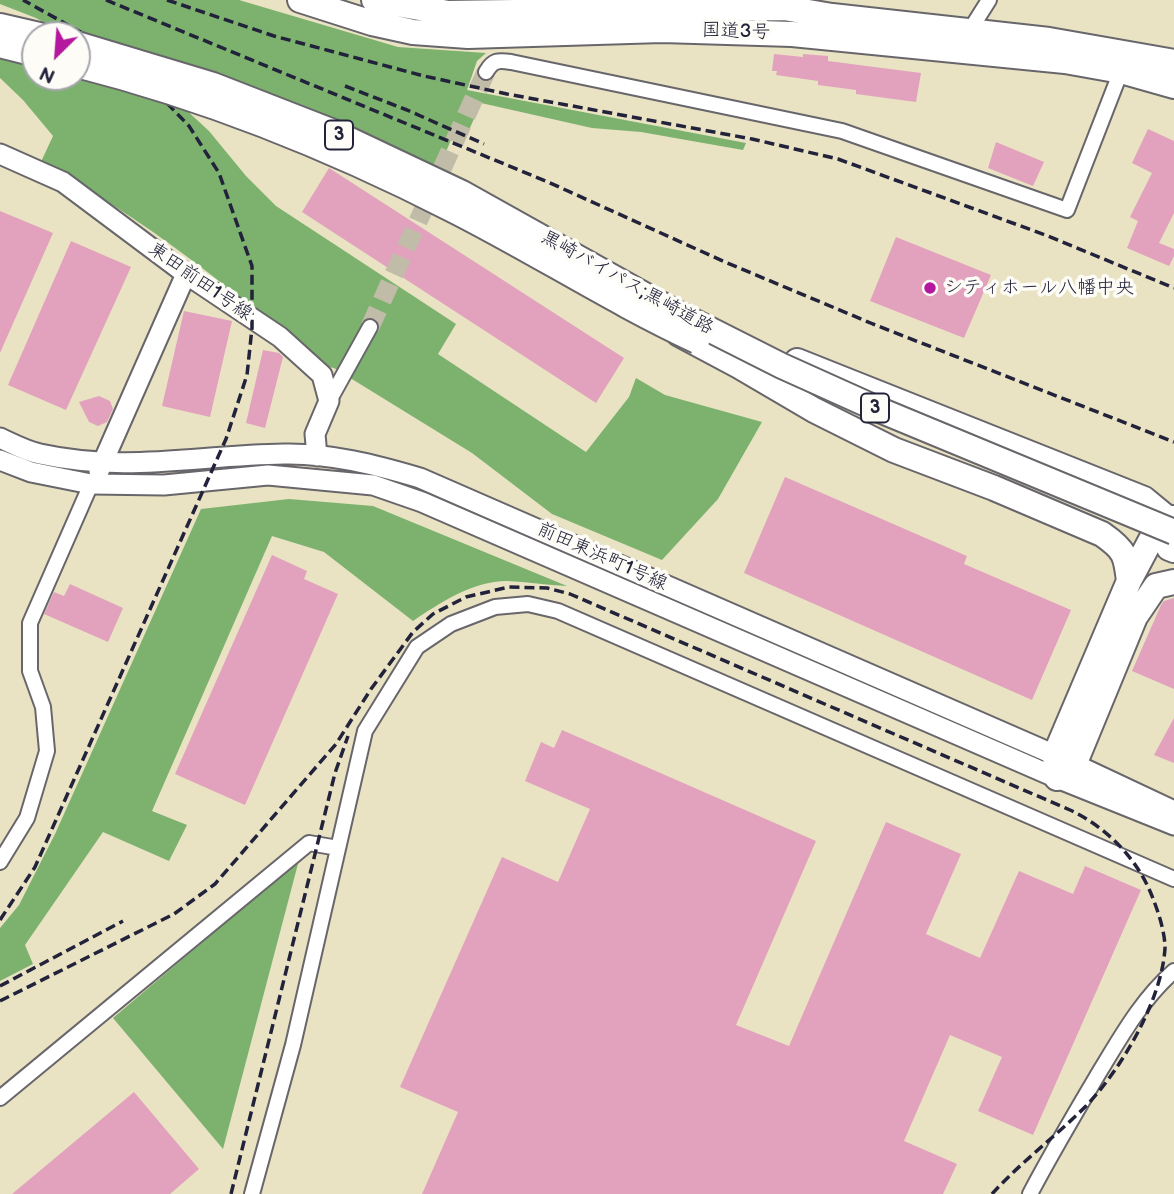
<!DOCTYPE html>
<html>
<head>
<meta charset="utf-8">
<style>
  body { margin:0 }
  #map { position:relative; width:1174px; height:1194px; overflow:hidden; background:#e9e3c3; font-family:"Balsamiq Sans",sans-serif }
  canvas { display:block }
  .north { position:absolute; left:21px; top:21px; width:70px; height:70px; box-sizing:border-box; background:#fdfcf7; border:2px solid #a5a5ac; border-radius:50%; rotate:205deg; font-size:19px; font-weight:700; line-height:28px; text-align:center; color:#22223b }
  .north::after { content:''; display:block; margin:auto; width:24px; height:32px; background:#b5179e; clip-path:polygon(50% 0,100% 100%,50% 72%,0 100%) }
</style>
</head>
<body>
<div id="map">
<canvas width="1174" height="1194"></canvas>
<div class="north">N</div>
</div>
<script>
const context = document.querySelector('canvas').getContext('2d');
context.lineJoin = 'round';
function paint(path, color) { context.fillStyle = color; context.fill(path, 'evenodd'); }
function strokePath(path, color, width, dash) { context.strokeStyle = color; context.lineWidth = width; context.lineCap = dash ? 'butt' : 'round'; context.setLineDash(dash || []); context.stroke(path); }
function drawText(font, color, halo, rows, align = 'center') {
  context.font = font + ' "Balsamiq Sans","Klee One",sans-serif'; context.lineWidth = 7; context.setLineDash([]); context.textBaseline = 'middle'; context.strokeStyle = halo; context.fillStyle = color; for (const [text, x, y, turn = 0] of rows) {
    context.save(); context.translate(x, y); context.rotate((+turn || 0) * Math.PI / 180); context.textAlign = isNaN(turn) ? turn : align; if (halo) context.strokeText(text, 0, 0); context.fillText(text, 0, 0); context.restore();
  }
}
paint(new Path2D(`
  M0,0H239L398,47L486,53L477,61L467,90L746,143L743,150L641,132L592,128L481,103L469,130L457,125L439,169L183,107L209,131L246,176L276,206L456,324L438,354L586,452L629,397L636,378L665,395L762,422L718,499L662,560L552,514L472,453L334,368L328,367C238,297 143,214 40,164L53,136L23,100L0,78V57L35,66V77H77L74,35L61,32L36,18L0,4Z
  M289,499L373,506L567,586C547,585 527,582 507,581C472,581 440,603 413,621L324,552L272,536L152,811L187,825L169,861L103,832L25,945L33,964L0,981V928L19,905L55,834L201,509Z
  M299,860L223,1149L113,1018Z`), '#7cb26e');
paint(new Path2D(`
  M774,54L803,57V54L828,56V61L921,73L916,102L856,94V90L818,85V81L776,75L777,71H772Z
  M1148,129L1174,141V213L1159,243L1174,249V256L1169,266L1127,248L1138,221L1130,217L1152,173L1132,163Z
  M996,142L1044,162L1033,186L988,168Z
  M329,168L624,358L596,403L302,212Z
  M0,211L53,233L0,353Z
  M896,237L991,275L964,338L870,301Z
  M71,241L131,267L66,410L8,385Z
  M184,311L232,321L210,417L162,406Z
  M263,350L279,353L283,357L265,428L246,423Z
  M99,396L110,401L113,409L107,422L98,426L89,422L79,402Z
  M785,477L967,556L964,564L1071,610L1032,700L744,573Z
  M272,555L307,571L304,579L338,594L245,805L175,774Z
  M70,584L123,608L108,642L44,614L54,592L64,596Z
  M1174,598V689L1132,671L1161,605L1164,601Z
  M1174,718V763L1154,755Z
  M562,730L816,841L736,1025L789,1046L886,822L961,854L926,934L980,958L1019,871L1073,894L1085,866L1141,890L1033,1135L978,1111L1002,1057L950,1035L904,1141L957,1164L943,1194H422L458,1112L400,1087L502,857L558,882L590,809L525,781L541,742L554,748Z
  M134,1092L199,1169L170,1194H12Z`), '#e2a2bd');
strokePath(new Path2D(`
  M370,327L486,72`), '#c1bca8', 19, [19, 10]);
const street = new Path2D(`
  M970,30L989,0
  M486,72C493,60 498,60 511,62L842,131L1067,210L1121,71
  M329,401L370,327
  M0,862L27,818L47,751L43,707L30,671V623L91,484
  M0,1098L309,843L338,848
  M252,1194L293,1045L365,731L417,647L451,624L495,607L528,604L558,611L1174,879
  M1030,1194C1052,1152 1076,1112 1100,1071C1122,1035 1142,999 1174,971`);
const secondary = new Path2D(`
  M0,154L63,182L186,274L280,337L322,375L329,401L315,434L317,456
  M0,438C13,444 26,451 40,454C127,473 198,455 284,454C330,453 376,465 420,478L1055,755L1174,811
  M0,460L31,472L91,484L164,485L268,475L373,485L422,502L1057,778L1174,825
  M99,471L186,274`);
const highway = new Path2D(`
  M300,0L372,23L413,32L468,36L662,30L792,34L1065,61L1121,71L1174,86
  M374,0L448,13L784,8L832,16L1049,40L1174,62
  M0,26L39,35
  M0,45L35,54
  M679,334L739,366L814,410L894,450L994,488L1102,534C1125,550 1126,555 1129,581
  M797,361L1144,499L1167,518H1174
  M1169,548L1174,550
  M1057,778L1055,755L1129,581L1155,532L1167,518
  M1057,778L1074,765L1135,617L1156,586L1174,582`);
strokePath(street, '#68666b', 18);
strokePath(secondary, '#68666b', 23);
strokePath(highway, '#68666b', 28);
strokePath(street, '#fff', 14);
strokePath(secondary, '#fff', 19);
strokePath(highway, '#fff', 24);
strokePath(new Path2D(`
  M106,0L548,182L725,262L873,324L1174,442
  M167,0L274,36L424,76L507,94L752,139L838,159L1048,236L1174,288
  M345,86L407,110L484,144
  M0,920L35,867L226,439L247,375L252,328V266L219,173L189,126L136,71L95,40L23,0
  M0,986L123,921
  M0,1001L174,914L215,884L336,744L371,689L413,632L433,614L466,597L509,587L547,588L570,594L1070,810C1106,827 1137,858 1152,896C1158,911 1165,932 1165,948C1162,1000 1121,1070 1085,1107C1055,1137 1021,1162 992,1194
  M231,1194L335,773L348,736`), '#22223b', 3.5, [10, 5]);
const highwayBridge = new Path2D(`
  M77,44L213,85L331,131L462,193L673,311L782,366L882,411L1174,532
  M77,65C207,98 334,149 453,210C536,252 613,302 697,341`);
strokePath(highwayBridge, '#68666b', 28, []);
strokePath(highwayBridge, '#fff', 24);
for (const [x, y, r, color] of [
  [930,288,7,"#b5179e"]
]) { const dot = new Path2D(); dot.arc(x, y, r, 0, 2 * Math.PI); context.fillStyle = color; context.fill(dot); strokePath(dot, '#fdfcf7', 2.5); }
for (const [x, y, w] of [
  [339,135,28],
  [875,408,28]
]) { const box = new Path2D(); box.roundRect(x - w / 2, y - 14.5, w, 29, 5); context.fillStyle = '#fdfcf7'; context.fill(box); strokePath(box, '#22223b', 2); }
drawText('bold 18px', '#22223b', null, [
  ["3",339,135],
  ["3",875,408]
]);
drawText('19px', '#22223b', '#fdfcf7', [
  ["国道3号",736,32,2],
  ["東田前田1号線",200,282,35],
  ["黒崎バイパス;黒崎道路",627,283,29],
  ["前田東浜町1号線",602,557,24]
]);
drawText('19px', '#22223b', '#fdfcf7', [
  ["シティホール八幡中央",944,288]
], 'left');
</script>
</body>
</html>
